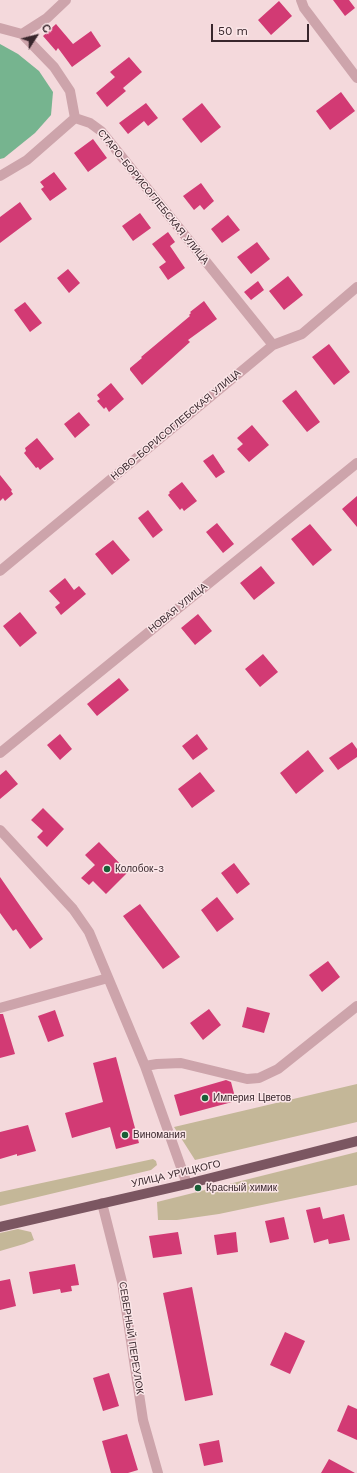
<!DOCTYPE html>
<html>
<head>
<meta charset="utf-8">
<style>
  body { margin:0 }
  #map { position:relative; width:357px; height:1473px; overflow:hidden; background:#f4d9dc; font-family:"Work Sans",sans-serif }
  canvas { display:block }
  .north { position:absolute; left:16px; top:16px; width:40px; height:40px; -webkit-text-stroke:3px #fbe6e8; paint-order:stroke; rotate:54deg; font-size:11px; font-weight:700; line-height:16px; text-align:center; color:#38262c }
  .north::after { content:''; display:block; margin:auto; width:14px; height:18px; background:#38262c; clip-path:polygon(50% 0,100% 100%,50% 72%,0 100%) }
  .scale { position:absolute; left:211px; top:24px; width:98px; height:18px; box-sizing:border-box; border:2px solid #38262c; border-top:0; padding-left:5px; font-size:12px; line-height:14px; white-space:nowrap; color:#38262c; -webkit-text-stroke:3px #fbe6e8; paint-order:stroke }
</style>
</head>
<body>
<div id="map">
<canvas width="357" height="1473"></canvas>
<div class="north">С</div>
<div class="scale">50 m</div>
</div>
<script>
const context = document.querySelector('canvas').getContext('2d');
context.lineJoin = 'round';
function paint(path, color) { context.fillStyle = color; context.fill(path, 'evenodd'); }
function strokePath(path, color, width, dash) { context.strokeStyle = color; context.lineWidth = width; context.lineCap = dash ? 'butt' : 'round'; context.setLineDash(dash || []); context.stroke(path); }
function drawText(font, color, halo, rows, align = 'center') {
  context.font = font + ' "Work Sans",sans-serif'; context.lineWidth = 3; context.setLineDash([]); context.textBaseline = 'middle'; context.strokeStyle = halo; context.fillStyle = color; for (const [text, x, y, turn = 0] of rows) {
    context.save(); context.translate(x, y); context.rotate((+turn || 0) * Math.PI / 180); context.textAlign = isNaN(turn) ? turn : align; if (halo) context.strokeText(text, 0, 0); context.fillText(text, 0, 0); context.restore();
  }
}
paint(new Path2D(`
  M357,1084V1122L195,1160L174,1127Z
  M357,1152V1185L219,1214L177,1220H158L157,1202Z
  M153,1159L156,1161L157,1165L151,1170L0,1206V1192Z
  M18,1229L31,1232L34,1240L24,1244L0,1251V1233Z`), '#c4b798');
paint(new Path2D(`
  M0,44L18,54L39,71L53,92L51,115L35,133L4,158L0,159Z`), '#76b48f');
paint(new Path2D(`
  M333,0H349L355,8L345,16Z
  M279,1L292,16L271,35L258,20Z
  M56,24L73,44L91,31L101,46L72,67L58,48L56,51L43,36Z
  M129,57L142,72L123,88L126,91L107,107L96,93L115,77L110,72Z
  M341,92L355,111L330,130L316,111Z
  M146,103L158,118L148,126L144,121L128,134L119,123Z
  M202,103L221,127L201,143L182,119Z
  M93,139L107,158L88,172L74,153Z
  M54,172L67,189L50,201L41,189L44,187L40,182Z
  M201,183L214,201L204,210L200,205L194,210L183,196Z
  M20,202L32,219L0,243V217Z
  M140,213L151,228L133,241L122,226Z
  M228,215L240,230L222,243L211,229Z
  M168,232L175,242L170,246L185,268L168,280L159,267L166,262L152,244Z
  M257,242L270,259L251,274L237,257Z
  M68,269L80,283L69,293L57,278Z
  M288,276L303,295L284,310L269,291Z
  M258,281L264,290L251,300L244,292Z
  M204,301L217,319L188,340L190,342L142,385L130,370V368L142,358L141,357L190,316L189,315L191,313L190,312Z
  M25,302L42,323L30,332L14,310Z
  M329,344L350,372L334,385L312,357Z
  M111,383L124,399L109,412L106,407L104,409L97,401L100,399L97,395Z
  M296,390L320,422L307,432L282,401Z
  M79,412L90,425L75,438L64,424Z
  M252,425L269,445L249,462L237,449L243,444L237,438Z
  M37,438L54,459L40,470L38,467L36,468L24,453L26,451L25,448Z
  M213,454L225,472L216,478L203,461Z
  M0,475L12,490L11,491L13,494L5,501L3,498L0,501Z
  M182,482L197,501L184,511L182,508L180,510L168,495L170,493L169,492Z
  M357,496V527L342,509Z
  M148,510L163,530L153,538L138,518Z
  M217,523L234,544L223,553L206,532Z
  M310,524L332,550L313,566L291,539Z
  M113,540L130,560L112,575L95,554Z
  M261,566L275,583L254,600L240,583Z
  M65,578L74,590L79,586L86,594L61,615L55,607L60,603L49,591Z
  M20,612L37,633L20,647L3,626Z
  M198,614L212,631L195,645L181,628Z
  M263,654L278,672L260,687L245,669Z
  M119,678L129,690L97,716L87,704Z
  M60,734L72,749L60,760L47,745Z
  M197,734L208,749L193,760L182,746Z
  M352,742L357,749V757L338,770L329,758Z
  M308,750L324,771L296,794L280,773Z
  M6,770L18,784L0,799V775Z
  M200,772L215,791L192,808L178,789Z
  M43,808L64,829L47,847L37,837L43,831L31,820Z
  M99,842L128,872L106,894L93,881L89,885L81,878L95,865L85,855Z
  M234,863L250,884L237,894L221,873Z
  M0,877L43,939L30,949L16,929L13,931L0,913Z
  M217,897L234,919L217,932L201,910Z
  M140,904L180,957L163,969L123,916Z
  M328,961L340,977L322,992L309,975Z
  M247,1007L270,1013L264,1033L242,1027Z
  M209,1009L221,1025L203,1040L190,1023Z
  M55,1010L64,1036L48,1042L38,1016Z
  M0,1014H3L15,1054L0,1058Z
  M116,1057L139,1143L116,1149L110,1127L72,1138L65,1113L103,1102L93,1063Z
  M226,1080L231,1082L236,1101L180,1116L174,1095Z
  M28,1125L36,1151L17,1156V1154L0,1159V1132Z
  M320,1207L323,1219L344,1214L350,1240L329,1244L328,1239L314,1243L306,1210Z
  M284,1217L289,1239L270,1243L265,1221Z
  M178,1232L182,1254L153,1258L149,1236Z
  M236,1232L238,1252L217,1255L214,1235Z
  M75,1264L79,1285L71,1286L72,1291L61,1293L60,1289L33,1294L29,1272Z
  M10,1279L16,1306L0,1310V1281Z
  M192,1287L213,1395L185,1401L163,1293Z
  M285,1332L305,1341L290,1374L270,1365Z
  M109,1373L119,1406L103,1411L93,1378Z
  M348,1405L357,1409V1440L337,1431Z
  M127,1434L138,1470L128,1473H111L102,1441Z
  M219,1440L223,1462L204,1466L199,1444Z
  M329,1459L355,1473H321Z`), '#d23a74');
strokePath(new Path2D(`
  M301,0L304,8L357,78
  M0,28L22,34L47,18L66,0
  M22,34L54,67L70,91L75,118L90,123L101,131L273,345
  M0,176L27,160L75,118
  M0,571L273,345L302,334L357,287
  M0,753L357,463
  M0,830L73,909L89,932L145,1066L187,1184
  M0,1008L108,978
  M145,1066L157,1064L181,1063L247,1079L259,1078L278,1069L357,1006
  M102,1203L122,1282L143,1420L158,1473`), '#cda4ab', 10);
strokePath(new Path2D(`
  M0,1227L187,1184L357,1141`), '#7b5661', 10);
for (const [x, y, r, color] of [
  [107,869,4,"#185e36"],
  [205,1098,4,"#185e36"],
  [125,1135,4,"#185e36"],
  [198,1188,4,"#185e36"]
]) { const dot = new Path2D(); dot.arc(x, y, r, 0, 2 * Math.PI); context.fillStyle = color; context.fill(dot); strokePath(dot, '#fbe6e8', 1.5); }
drawText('10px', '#38262c', '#fbe6e8', [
  ["СТАРО-БОРИСОГЛЕБСКАЯ УЛИЦА",153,197,51],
  ["НОВО-БОРИСОГЛЕБСКАЯ УЛИЦА",176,425,-40],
  ["НОВАЯ УЛИЦА",178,608,-39],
  ["УЛИЦА УРИЦКОГО",176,1174,-13],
  ["СЕВЕРНЫЙ ПЕРЕУЛОК",131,1338,81]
]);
drawText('10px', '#38262c', '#fbe6e8', [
  ["Колобок-3",115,869],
  ["Империя Цветов",213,1098],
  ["Виномания",133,1135],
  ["Красный химик",206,1188]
], 'left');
</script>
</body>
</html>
